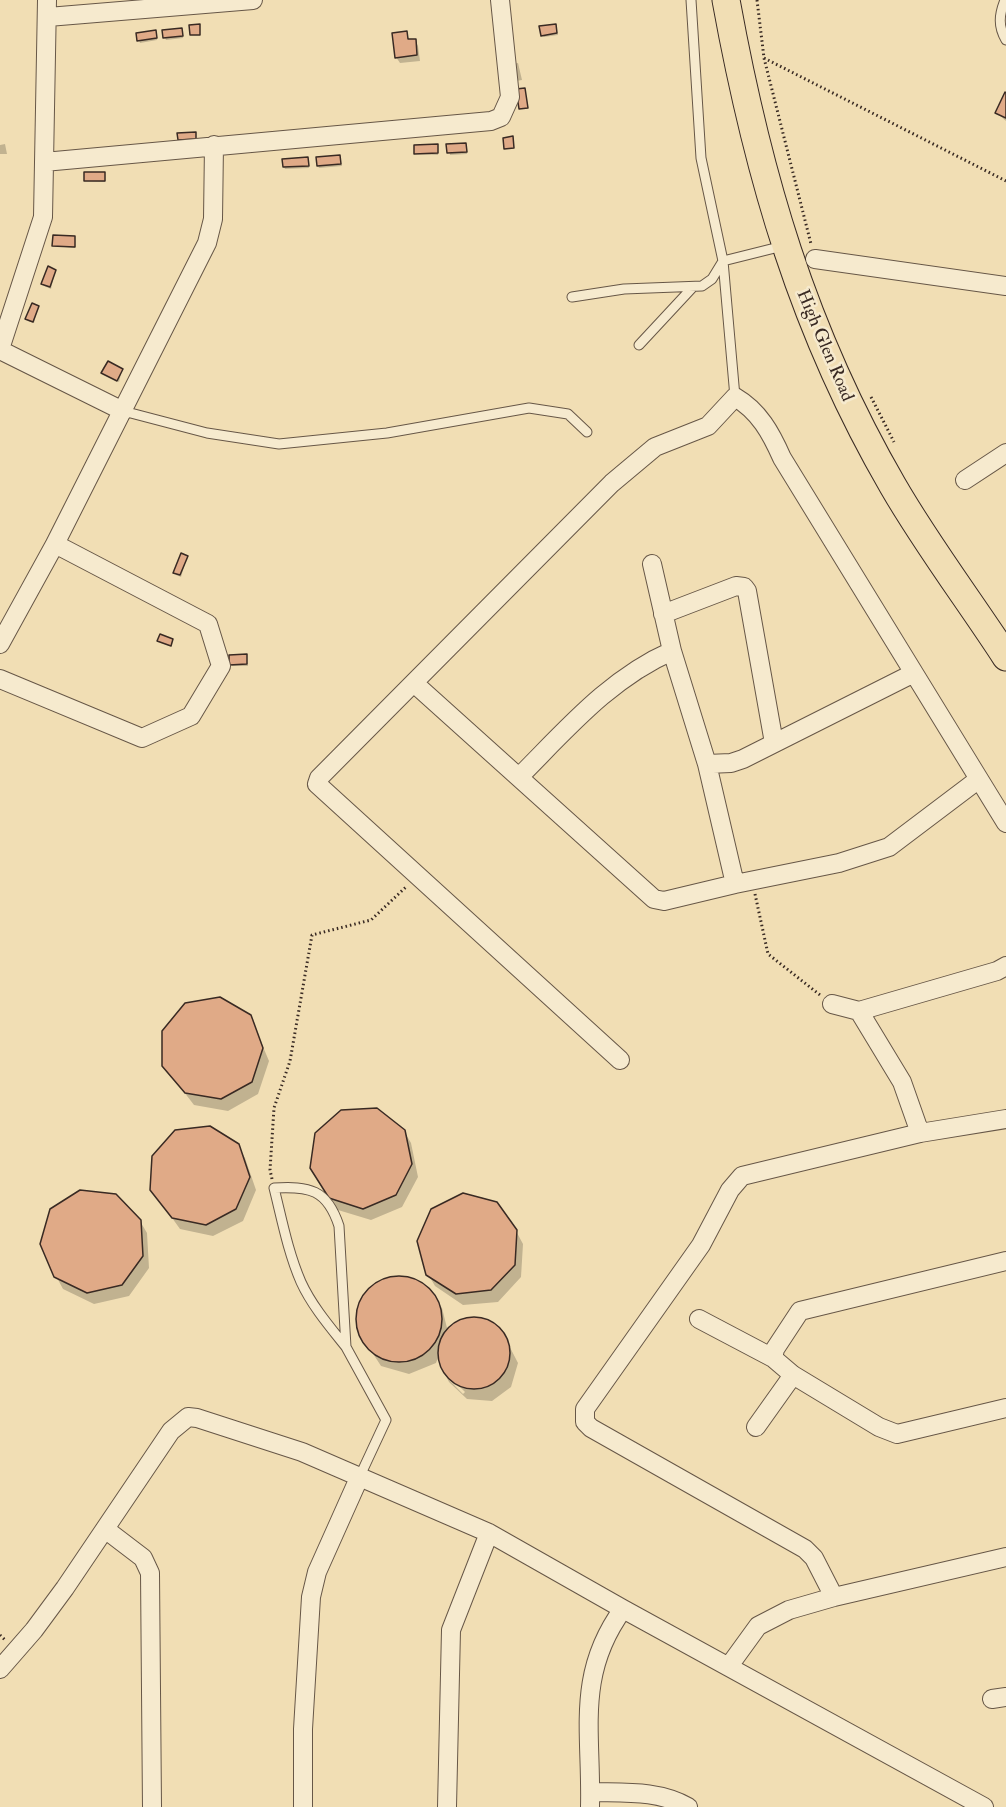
<!DOCTYPE html>
<html>
<head>
<meta charset="utf-8">
<style>
  body { margin:0 }
  canvas { display:block; background:#f1deb4 }
</style>
</head>
<body>
<canvas width="1006" height="1807"></canvas>
<script>
const context = document.querySelector('canvas').getContext('2d');
context.lineJoin = 'round';
function paint(path, color) { context.fillStyle = color; context.fill(path, 'evenodd'); }
function strokePath(path, color, width, dash) { context.strokeStyle = color; context.lineWidth = width; context.lineCap = dash ? 'butt' : 'round'; context.setLineDash(dash || []); context.stroke(path); }
function drawText(font, color, halo, rows, align = 'center') {
  context.font = font + ' "IM FELL Double Pica",serif'; context.lineWidth = 5; context.setLineDash([]); context.textBaseline = 'middle'; context.strokeStyle = halo; context.fillStyle = color; for (const [text, x, y, turn = 0] of rows) {
    context.save(); context.translate(x, y); context.rotate((+turn || 0) * Math.PI / 180); context.textAlign = isNaN(turn) ? turn : align; if (halo) context.strokeText(text, 0, 0); context.fillText(text, 0, 0); context.restore();
  }
}
paint(new Path2D(`
  M555,25L558,35L544,37L542,35Z
  M181,30L183,38L166,40L165,38Z
  M406,33L410,41L415,40L418,46L420,61L400,63L396,57Z
  M156,34L157,40L140,43L139,40Z
  M518,63L522,80L516,81L512,64Z
  M1006,94V121L997,113Z
  M5,144L7,154H0V145Z
  M465,144L467,154L450,155L448,146Z
  M437,146L438,155L415,154Z
  M339,156L342,166L319,168L318,166Z
  M307,159L309,168L285,169L284,167V161Z
  M104,173L105,182L86,181Z
  M74,237L75,248L54,246Z
  M55,271L51,289L44,286L43,284Z
  M38,307L34,323L28,321L27,318Z
  M122,370L119,382L103,373Z
  M187,557L181,577L176,575L175,572Z
  M246,656L248,666H232L231,664Z
  M250,1016L269,1061L258,1094L228,1111L194,1105L164,1066Z
  M404,1131L411,1143L418,1177L402,1207L371,1220L338,1210L319,1180Z
  M238,1145L245,1158L256,1190L243,1221L213,1236L180,1229L152,1190Z
  M140,1221L147,1233L149,1268L129,1296L94,1304L63,1289L56,1276Z
  M516,1231L523,1244L521,1277L498,1302L463,1305L435,1286L428,1274Z
  M411,1278L434,1295L442,1308L448,1332L453,1324L477,1318L500,1328L518,1363L511,1387L492,1401L467,1399L449,1382L447,1378L463,1394L465,1392L446,1373V1376L442,1369L440,1353L436,1363L409,1374L381,1366L357,1329L360,1299L381,1280Z`), '#0003');
const building = new Path2D(`
  M200,24V35H190L189,25Z
  M556,24L557,33L541,36L539,26Z
  M182,28L183,36L163,38L162,30Z
  M156,30L157,38L137,41L136,33Z
  M407,31L408,39H416L417,55L395,58L392,33Z
  M525,88L528,108L519,109L516,89Z
  M1005,92L1006,93V118L995,113Z
  M196,132V139L178,140L177,133Z
  M513,136L514,148L504,149L503,138Z
  M466,143L467,152L447,153L446,144Z
  M438,144V153L414,154V145Z
  M340,155L341,164L317,166L316,157Z
  M308,157L309,166L283,167L282,159Z
  M84,172H105V181H84Z
  M53,235L75,236V247L52,246Z
  M48,266L56,270L50,287L41,284Z
  M32,303L39,306L33,322L25,319Z
  M108,361L123,369L117,381L101,373Z
  M181,553L188,556L180,575L173,573Z
  M160,634L173,639L171,646L157,641Z
  M247,654V664L229,665V655Z
  M220,997L251,1015L263,1048L252,1082L221,1099L185,1093L162,1066V1031L185,1003Z
  M377,1108L405,1130L412,1164L396,1195L363,1209L329,1198L310,1168L315,1133L341,1110Z
  M210,1126L239,1144L250,1177L236,1209L206,1225L172,1218L150,1190L152,1156L175,1130Z
  M80,1190L116,1194L141,1220L143,1256L122,1285L87,1293L54,1277L40,1244L50,1209Z
  M463,1193L497,1202L517,1230L515,1265L491,1290L456,1294L426,1275L417,1241L431,1209Z
  M356 1319a43 43 0 1 1 86 0a43 43 0 1 1-86 0Z
  M438 1353a36 36 0 1 1 72 0a36 36 0 1 1-72 0Z`);
paint(building, '#e0aa87');
strokePath(building, '#392a23', 1.5);
const service = new Path2D(`
  M691,0L701,158L723,261L735,397
  M1005,0C999,15 998,26 1006,40
  M572,297L624,289L702,286L712,279L723,261L783,246
  M639,345L692,288
  M123,411L207,433L279,444L387,433L529,408L568,414L587,432
  M346,1347C330,1327 312,1306 301,1282C288,1252 282,1220 274,1188C309,1186 327,1189 339,1226L346,1347L386,1420L359,1478`);
const minor = new Path2D(`
  M48,17L253,0
  M44,162L491,121L501,117L510,97L500,0
  M815,259L1006,286
  M0,349L43,217L47,0
  M0,350L123,411
  M965,480L1006,453
  M663,614L736,586L744,587L747,591L774,743
  M0,644L55,544L207,243L213,219L214,145
  M0,679L142,738L191,716L221,666L208,624L55,544
  M415,684L654,899L664,901L735,884L707,764L672,651L652,564
  M707,764L731,763L743,759L912,674
  M519,777C566,730 610,678 672,651
  M735,884L839,863L889,847L979,779
  M832,1004L859,1011L997,971L1006,966
  M859,1011L902,1082L920,1133
  M620,1060L317,784L319,778L612,483L655,447L708,426L735,397C759,411 771,433 782,458L1006,823
  M1006,1261L800,1311L775,1349L773,1358L793,1375L879,1427L897,1434L1006,1408
  M699,1319L773,1358
  M756,1427L793,1375
  M105,1529L143,1558L150,1573L152,1807
  M834,1597L814,1558L805,1549L591,1428L585,1422V1409L701,1245L730,1190L742,1176L920,1133L1006,1119
  M729,1666L758,1626L789,1610L834,1597L1006,1557
  M0,1669L34,1630L65,1588L171,1431L188,1417L197,1418L302,1452L489,1533L623,1609L984,1807
  M992,1699L1006,1697
  M591,1792C624,1793 658,1790 688,1807
  M303,1807V1729L311,1597L317,1572L359,1478
  M447,1807L451,1630L489,1533
  M590,1807C592,1732 575,1675 623,1609`);
const primary = new Path2D(`
  M726,0C758,176 803,331 893,486C927,545 969,600 1006,657`);
strokePath(service, '#675747', 11);
strokePath(minor, '#675747', 20);
strokePath(primary, '#392a23', 29);
strokePath(new Path2D(`
  M757,0L764,58L811,244
  M764,58L1006,181
  M871,397L894,442
  M755,894L768,954L820,995
  M272,1179L270,1170L274,1108L290,1061L312,935L371,920L407,886
  M0,1635L5,1640`), '#392a23', 3, [1.5, 3]);
strokePath(service, '#f6eace', 9);
strokePath(minor, '#f6eace', 18);
strokePath(primary, '#f1deb4', 27);
drawText('18px', '#392a23', '#f6eace', [
  ["High Glen Road",824,346,67]
]);
</script>
</body>
</html>
